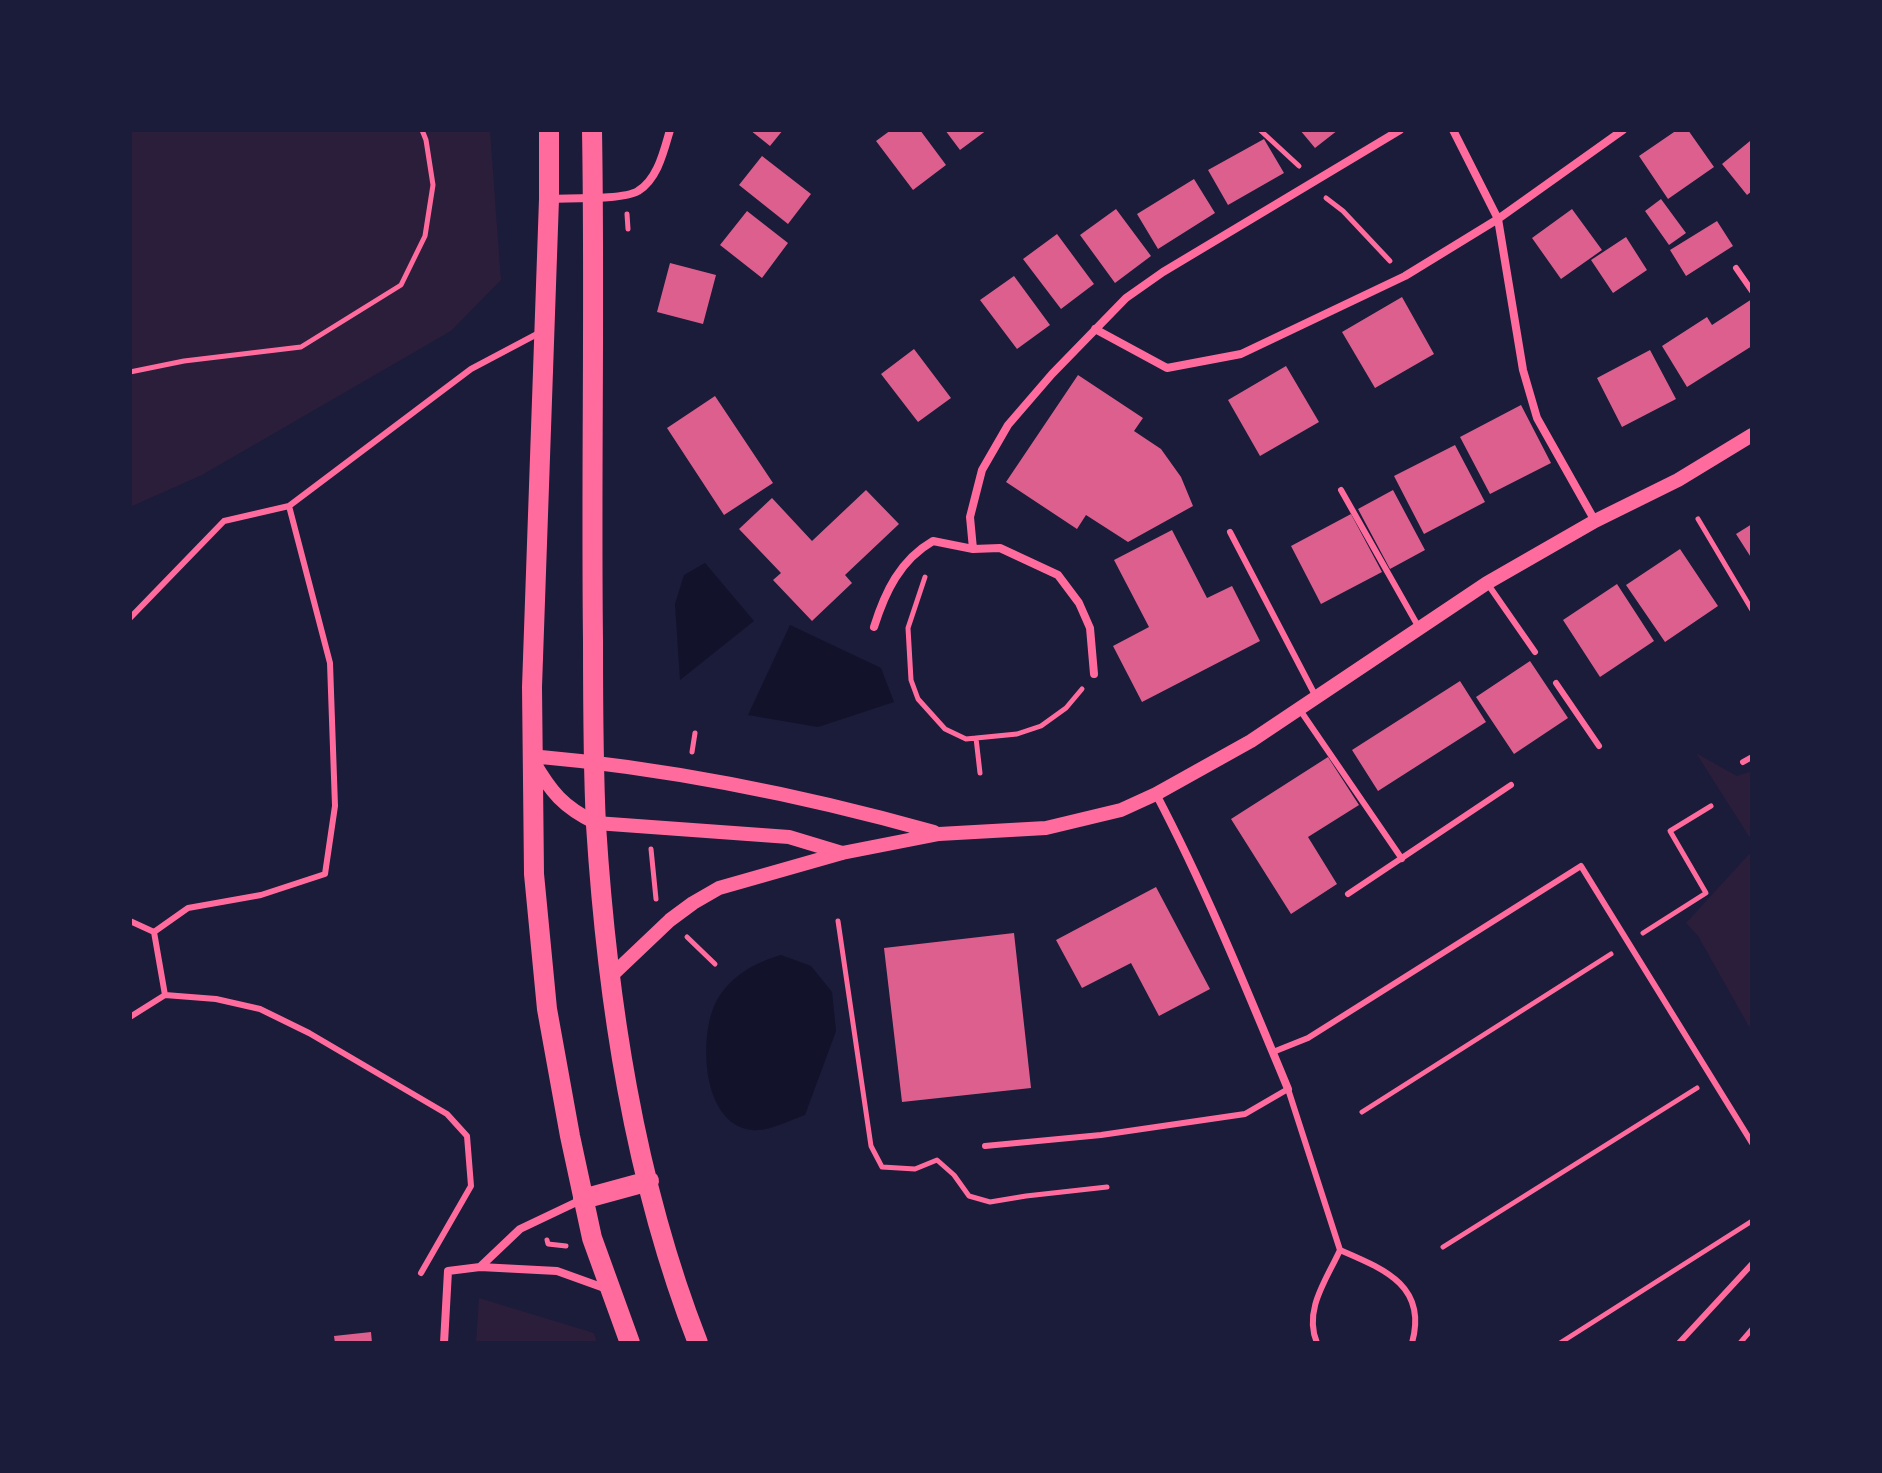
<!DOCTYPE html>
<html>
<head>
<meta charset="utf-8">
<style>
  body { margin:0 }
  #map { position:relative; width:1882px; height:1473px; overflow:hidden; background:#1b1b3a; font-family:Roboto,sans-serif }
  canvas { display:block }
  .frame { position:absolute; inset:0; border:132px solid #1b1b3a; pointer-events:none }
</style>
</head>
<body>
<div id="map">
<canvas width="1882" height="1473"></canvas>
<div class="frame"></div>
</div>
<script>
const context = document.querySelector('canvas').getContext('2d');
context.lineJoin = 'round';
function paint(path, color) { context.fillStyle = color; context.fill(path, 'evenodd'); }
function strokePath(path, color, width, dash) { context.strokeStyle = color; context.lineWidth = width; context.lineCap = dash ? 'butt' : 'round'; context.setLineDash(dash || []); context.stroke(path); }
paint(new Path2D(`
  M130,130H490L501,280L451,331L202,475L130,507Z
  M1696,753L1737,776L1752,771V841Z
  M1752,851V1032L1698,936L1686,923Z
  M479,1298L594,1333L597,1343H476Z`), '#2a1e3b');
paint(new Path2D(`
  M705,563L754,621L680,680L675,604L684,575Z
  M790,625L881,668L894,702L818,727L748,715Z
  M781,955L811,966L832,992L836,1031L805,1115C790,1120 769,1132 752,1130C701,1125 698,1034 717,1000C732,975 754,963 781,955Z`), '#12122b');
paint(new Path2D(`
  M750,130H783L770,146Z
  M891,130H920L946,165L913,190L876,141Z
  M945,130H987L960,150Z
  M1300,130H1338L1315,148Z
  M1677,130H1688L1714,167L1668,199L1639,156Z
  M1264,139L1284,173L1228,205L1208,170Z
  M1750,141L1752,144V191L1747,195L1722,164Z
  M762,156L811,194L788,224L739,185Z
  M1194,179L1215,213L1158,249L1137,214Z
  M1661,199L1686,233L1669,245L1645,211Z
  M1116,209L1151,256L1115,283L1080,235Z
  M1572,209L1602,250L1561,279L1532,238Z
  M747,211L788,243L762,278L720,245Z
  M1717,221L1733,246L1686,276L1670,250Z
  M1057,234L1094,284L1061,309L1023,259Z
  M1626,237L1647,270L1613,293L1591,260Z
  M670,263L716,275L703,324L657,312Z
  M1014,276L1050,325L1017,349L980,300Z
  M1402,297L1434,354L1375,388L1342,332Z
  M1752,299V346L1687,387L1662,346L1707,317L1712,325Z
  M914,349L951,398L918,422L881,374Z
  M1650,350L1676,399L1622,427L1597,378Z
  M1286,366L1319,422L1260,456L1228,400Z
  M1078,375L1143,418L1134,431L1161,449L1181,477L1193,506L1128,542L1086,515L1077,529L1006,482Z
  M715,396L773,483L724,515L667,428Z
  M1521,405L1551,463L1490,494L1460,437Z
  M1455,445L1485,502L1424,534L1394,476Z
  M866,490L899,524L845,575L852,583L812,621L773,580L781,573L739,529L772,498L812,541Z
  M1393,490L1425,550L1390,569L1358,509Z
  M1351,514L1382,572L1321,604L1291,546Z
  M1752,524V559L1736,534Z
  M1172,530L1207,598L1232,586L1260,641L1142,702L1113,646L1149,627L1114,560Z
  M1680,549L1718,606L1665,642L1626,585Z
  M1617,584L1654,641L1600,677L1563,620Z
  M1530,661L1568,718L1514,754L1476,697Z
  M1460,681L1486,722L1378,791L1352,750Z
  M1328,757L1359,805L1308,837L1337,884L1291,914L1231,819Z
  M1156,887L1210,989L1159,1016L1131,963L1082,988L1056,940Z
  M1014,933L1031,1088L902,1102L884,948Z
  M371,1332L372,1343H335L334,1336Z`), '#dd5f8e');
strokePath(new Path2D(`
  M1260,130L1299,166
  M1326,198L1343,211L1390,261
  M627,214L628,229
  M130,372L184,361L301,347L401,285L425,236L433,185L426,140L422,130
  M1698,519L1752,610
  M925,577L908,628L911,680L918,699L945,729L966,739L1017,734L1041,726L1066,708L1082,689
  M976,738L980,773
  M692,752L695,733
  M651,849L656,899
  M838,921L871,1146L882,1167L915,1169L937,1160L954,1175L969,1196L990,1202L1026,1196L1107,1187
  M1643,933L1706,893L1670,831L1711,806
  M687,937L715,964
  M1362,1112L1611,954
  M547,1240L548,1244L566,1246
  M1443,1247L1697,1088
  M1560,1343L1752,1221
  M1740,1343L1752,1329`), '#ff6b9d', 5);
strokePath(new Path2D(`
  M1736,268L1752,291
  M1341,490L1418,626
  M1230,532L1315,695
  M1487,583L1535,652
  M130,618L224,521L289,506L471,369L539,333
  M1556,683L1599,746
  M1300,710L1402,859
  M1743,762L1752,757
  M1348,894L1511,785
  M130,921L154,932L165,995
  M154,932L188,908L261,895L325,874L335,806L330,663L289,506
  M130,1017L165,995L216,999L260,1009L309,1033L447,1114L467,1136L471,1186L421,1273
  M1273,1052L1308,1038L1581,866L1752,1143
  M985,1146L1101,1135L1245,1114L1288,1089L1340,1250
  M1317,1343C1303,1310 1327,1279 1340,1250C1384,1269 1428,1286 1412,1343
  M1679,1343L1752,1264`), '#ff6b9d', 6);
strokePath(new Path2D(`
  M1453,130L1498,219L1523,370L1537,418L1595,521
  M550,199C569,198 624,200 638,191C658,179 664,150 670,130
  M1095,329L1167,368L1241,354L1405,276L1498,219L1623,130
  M973,549L970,517L982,470L1008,425L1052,374L1126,298L1163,272L1400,130
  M874,627C885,592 900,560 933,541L973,549L1000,548L1058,575L1079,603L1090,628L1094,674
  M1156,794C1206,889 1247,990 1288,1089
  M480,1267L520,1229L581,1200
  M444,1343L448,1271L480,1267L557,1271L607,1289`), '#ff6b9d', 8);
strokePath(new Path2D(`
  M531,756C667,768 802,795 934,832
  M533,761C551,792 563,807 596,823L789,837L842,853
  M610,977L670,920L693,903L719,888L842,853L939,834L1046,828L1121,810L1156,794L1251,741L1487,583L1595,521L1678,480L1752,435`), '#ff6b9d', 14);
strokePath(new Path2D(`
  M549,130V199L532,687L534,874L547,1009L570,1136L592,1238L630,1343
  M592,130C595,300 591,471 593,641C593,702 593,764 596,825C607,999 634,1180 698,1343
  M583,1199L649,1181`), '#ff6b9d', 20);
</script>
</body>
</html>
